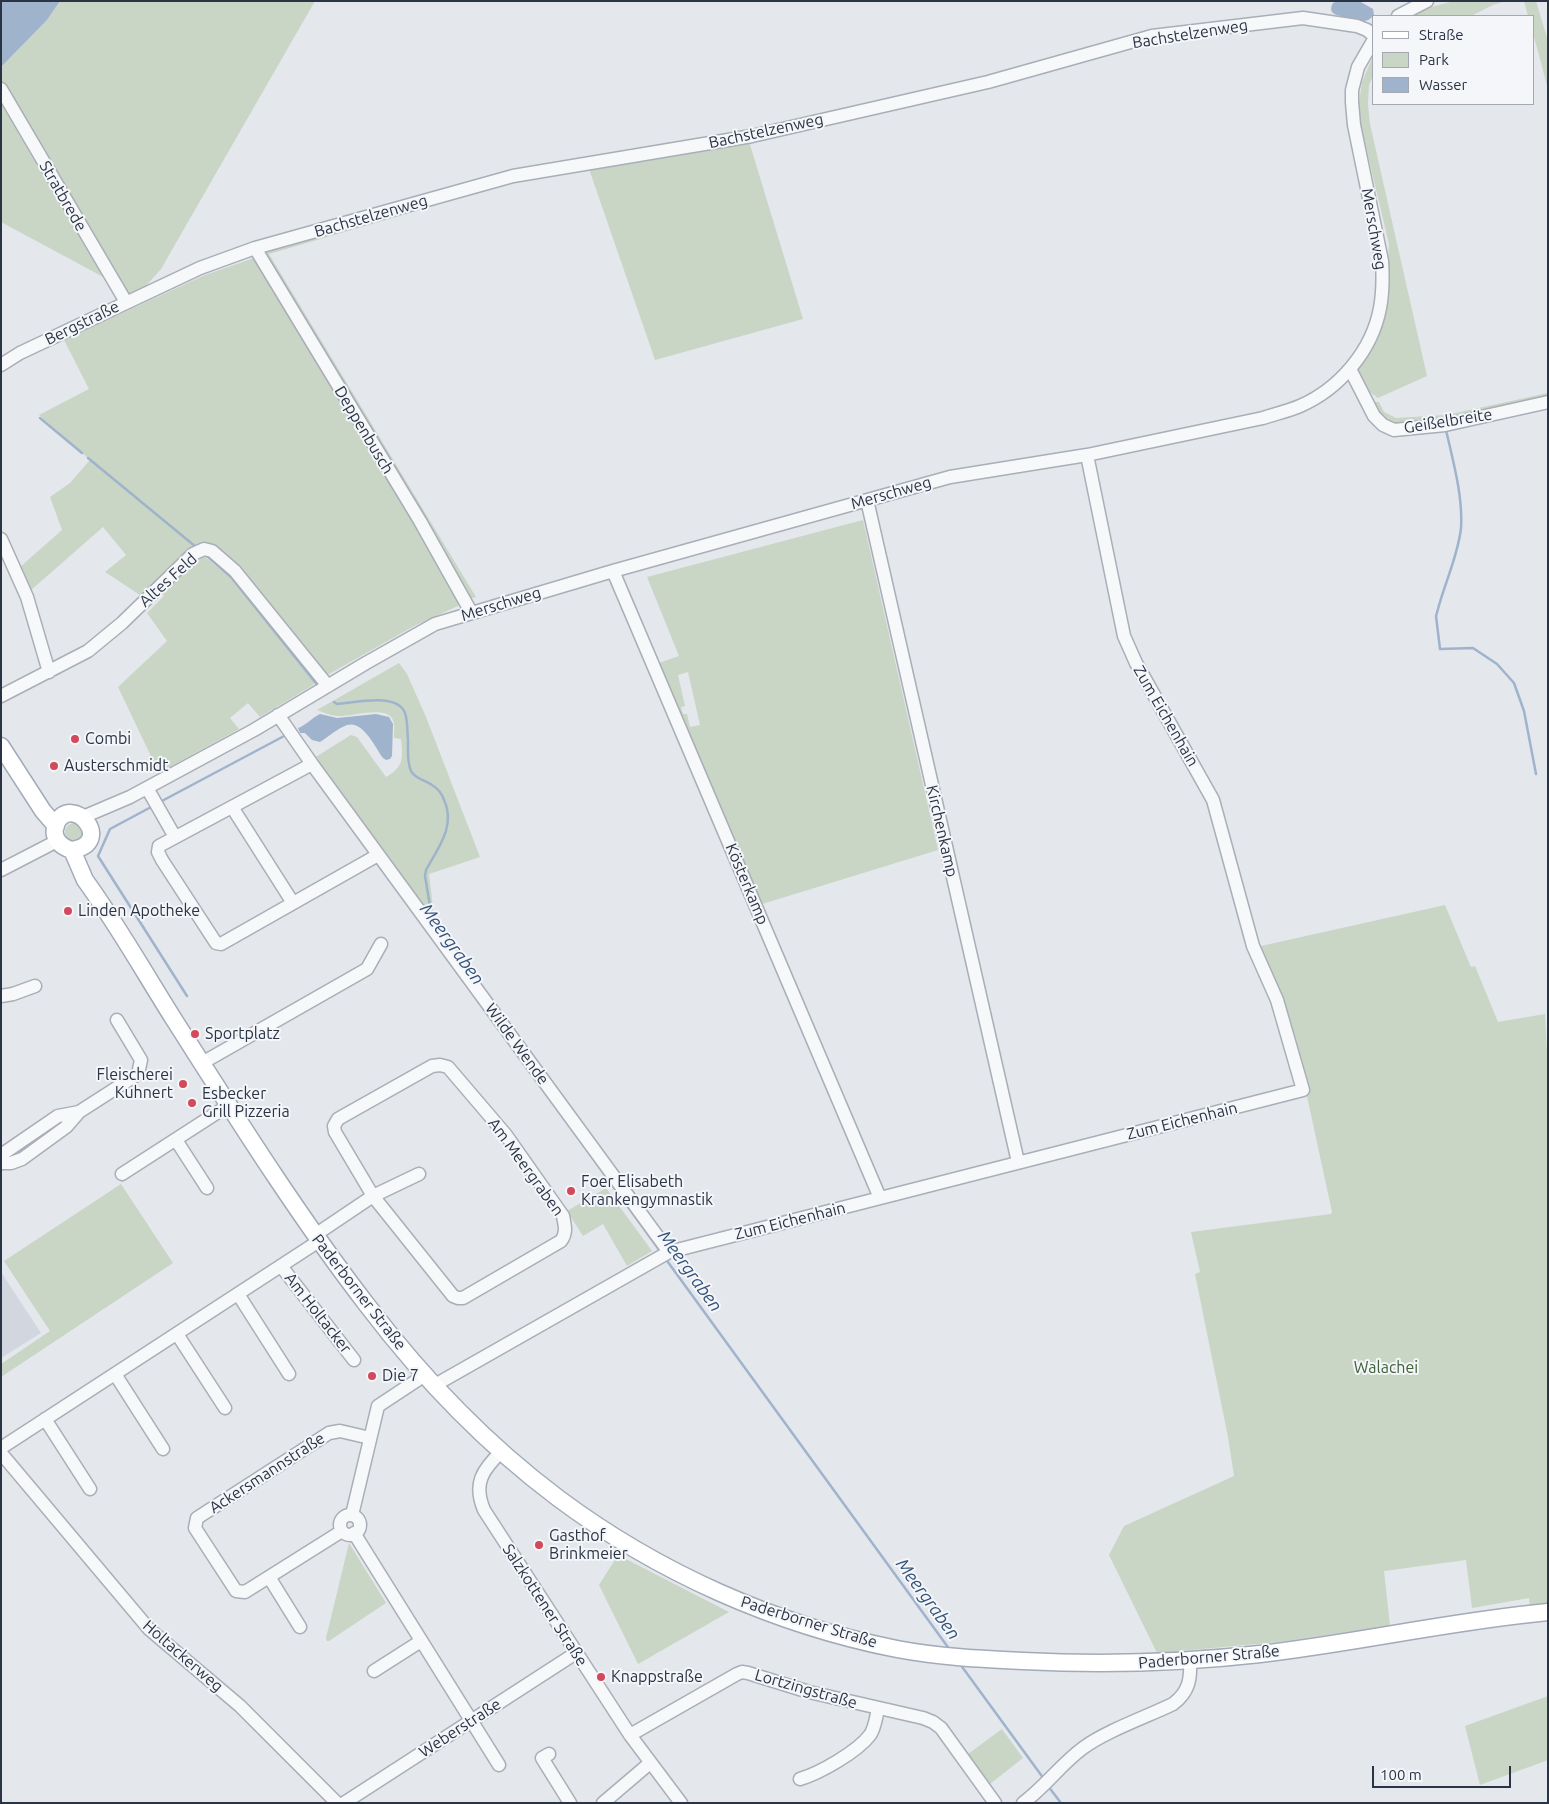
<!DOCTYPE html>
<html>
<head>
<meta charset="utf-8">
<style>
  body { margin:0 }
  #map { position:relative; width:1549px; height:1804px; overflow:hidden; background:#e4e7ec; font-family:Ubuntu,sans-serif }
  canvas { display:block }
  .frame { position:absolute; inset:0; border:2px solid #2b3445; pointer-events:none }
  .legend { position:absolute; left:1372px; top:15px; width:162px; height:90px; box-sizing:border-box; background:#f4f6f9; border:1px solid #a4a8b1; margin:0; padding:6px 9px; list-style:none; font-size:15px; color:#2b3445 }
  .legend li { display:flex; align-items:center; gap:10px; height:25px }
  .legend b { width:25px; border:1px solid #a4a8b1 }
  .scale { position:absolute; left:1372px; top:1766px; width:139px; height:22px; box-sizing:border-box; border:2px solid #2b3445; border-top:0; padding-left:6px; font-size:15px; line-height:18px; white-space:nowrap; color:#2b3445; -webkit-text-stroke:4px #f4f6f9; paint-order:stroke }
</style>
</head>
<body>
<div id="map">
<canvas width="1549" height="1804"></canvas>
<div class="frame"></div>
<ul class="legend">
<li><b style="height:6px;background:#fff"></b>Straße</li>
<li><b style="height:14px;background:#c9d6c5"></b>Park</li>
<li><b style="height:14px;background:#9fb4cc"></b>Wasser</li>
</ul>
<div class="scale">100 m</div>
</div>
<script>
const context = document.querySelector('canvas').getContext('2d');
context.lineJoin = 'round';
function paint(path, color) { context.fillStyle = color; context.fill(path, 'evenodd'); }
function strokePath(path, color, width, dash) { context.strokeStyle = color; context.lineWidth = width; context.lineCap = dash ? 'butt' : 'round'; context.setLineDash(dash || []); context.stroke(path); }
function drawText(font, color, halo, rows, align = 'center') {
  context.font = font + ' Ubuntu,sans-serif'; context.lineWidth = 4; context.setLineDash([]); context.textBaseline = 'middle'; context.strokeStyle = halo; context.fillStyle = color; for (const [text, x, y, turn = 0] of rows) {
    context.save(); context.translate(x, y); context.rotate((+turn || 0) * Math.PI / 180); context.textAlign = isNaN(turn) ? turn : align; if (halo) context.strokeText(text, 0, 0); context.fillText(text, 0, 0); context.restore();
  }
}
paint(new Path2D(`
  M1,1272L41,1333L1,1358Z`), '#d2d6de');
paint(new Path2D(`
  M60,1H315L161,269L143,289L128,295L124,294L1,82V64L2,66L47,20Z
  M1454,1H1506L1493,5L1471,16H1412L1424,9Z
  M1524,1H1536L1548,41V89L1533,33V16H1528Z
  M1373,56V76L1369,85L1368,104L1370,124L1427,376L1378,398L1363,387L1355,371L1385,309L1389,244L1361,126L1359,103L1362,82Z
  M1,98L107,279L1,222Z
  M748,138L803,319L655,360L588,166Z
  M436,201L437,205L269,254L476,597L469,599L264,253L267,248Z
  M254,258L460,599V605L414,626L324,677L273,613L201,546L143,597L105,572L126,555L103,527L30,591L20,567L62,530L50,497L70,483L90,460L39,415L89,389L64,340L205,275Z
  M1548,393V398L1448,420L1395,425L1384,421L1374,402H1379L1384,412L1396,418L1446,415Z
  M863,520L938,850L759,905L656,664L679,656L647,577ZM688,672L700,725L690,727L687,714H683L681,707L685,706L678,675Z
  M198,555L205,557L231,578L314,683L313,685L260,717L248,703L230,718L239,729L159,773L118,687L167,641L147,613L164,596L159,590Z
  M399,663L407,674L426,717L480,857L429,874L435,925L314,758L351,735L357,737L386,777C404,767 403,758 401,739L394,738C394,731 396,721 390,716C380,707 349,717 336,716C329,715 323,712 317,710Z
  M65 832a9 9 0 1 1 18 0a9 9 0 1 1-18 0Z
  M1445,905L1471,967L1475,966L1498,1022L1545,1014L1548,1073V1604L1530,1606L1529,1598L1472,1608L1466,1560L1384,1571L1390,1626L1279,1642L1157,1653L1109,1555L1124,1526L1234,1476L1228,1437L1195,1274L1200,1272L1191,1232L1331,1214L1332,1212L1302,1073L1282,1001L1261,946Z
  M121,1184L173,1263L1,1377V1364L50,1331L4,1261Z
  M606,1188L652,1251L627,1266L603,1224L583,1236L567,1211Z
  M349,1543L386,1603L329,1641H327L326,1638Z
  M618,1555L729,1612L638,1664L599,1585Z
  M1548,1696V1760L1480,1785L1465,1726Z
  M1002,1729L1023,1758L990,1784L968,1754Z`), '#c9d6c5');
paint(new Path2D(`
  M1,1H60L47,20L2,66Z
  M1337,1H1359L1373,9L1374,15C1371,18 1368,21 1364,21C1359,22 1353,19 1349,18C1340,16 1326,15 1333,3Z
  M320,714L337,718L376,714L389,717L393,724L392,756L390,759L386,760L383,758C375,747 363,720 347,725C338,728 328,737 320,742L312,740L305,733H300L298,728C307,725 311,718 320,714Z`), '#9fb4cc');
strokePath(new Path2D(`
  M40,418L82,453
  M1446,430C1453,461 1463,496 1461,528C1458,556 1445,582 1438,609L1436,616L1440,649L1473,648L1497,664L1514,683L1524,711L1536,774
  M88,458L196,547
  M207,556L231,577L318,686
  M334,702L337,704C355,703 397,692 405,713C408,722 407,731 408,740C408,750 407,762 411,771C415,779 425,780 432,785C437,788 442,794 444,800C456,826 438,848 426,870L425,876L431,912L429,918
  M160,802L286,735
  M153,806L110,829L98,856L187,996
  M561,1114L660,1251
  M665,1258L950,1650
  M960,1664L1044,1779
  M1048,1786L1061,1803`), '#9fb4cc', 2.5);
const minor = new Path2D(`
  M1398,16L1427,1
  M1,89L126,302
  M255,248L420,521L471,612
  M1,365L20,353L200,268L255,248L513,176L752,136L988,82L1152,36L1303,18L1357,26L1367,30L1373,35
  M1350,369L1374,416L1383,425L1394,430L1445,425L1548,402
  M867,500L1018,1162
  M1,539L27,597L49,672
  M613,571L880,1198
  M1,696L88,651L122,623L193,554L204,549L212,551L235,571L328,686
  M278,715L312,764L669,1252
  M312,764L159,846L158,852L162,860L216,943L221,944L378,855
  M147,788L175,837
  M232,807L293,903
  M83,817L130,797L254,730L366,663L435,624L613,571L950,477L1087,455L1263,418C1275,414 1288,411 1300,406C1339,389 1372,351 1380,308C1383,292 1383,277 1382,261L1354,125L1352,102V90L1358,67L1373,41
  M1,870L57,841
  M1,996L13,994L35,986
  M202,1063L367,969L381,944
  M440,1065L448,1067L506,1135L563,1216C565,1226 567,1233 561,1241L463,1298H458L453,1296L373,1196L335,1132L334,1126L338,1119L345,1115L432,1066Z
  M79,1112L138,1074L141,1060L117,1020
  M176,1140L207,1188
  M1,1155L58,1116L79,1112L66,1127L22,1159L11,1163H1
  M122,1174L229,1105
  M315,1235L373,1196L419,1174
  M281,1266L354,1360
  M238,1294L289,1374
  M177,1334L225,1408
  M115,1374L163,1449
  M435,1385L669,1252L1303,1090L1277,1000L1253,946L1213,800L1136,663L1124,636L1087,455
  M45,1419L90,1489
  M1,1448L319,1241
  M502,1451C482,1470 473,1484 484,1510L630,1735L681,1803
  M1,1453L149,1629L240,1706L337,1803
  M352,1515L378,1406L425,1375
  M340 1525a10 10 0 1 1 20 0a10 10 0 1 1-20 0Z
  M342,1531L245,1592L236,1591L195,1528L197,1518L329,1433L340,1431L370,1438
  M354,1533L499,1765
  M269,1577L300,1627
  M374,1671L421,1641
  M630,1735L737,1674L742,1672L748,1673L809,1692L923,1718L933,1722L941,1728L995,1803
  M549,1754L542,1758L570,1803
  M800,1779C820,1773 857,1752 870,1735C875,1728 876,1717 878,1709
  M344,1803L576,1653
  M603,1803L650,1763
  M1023,1803C1045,1787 1061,1764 1083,1748C1106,1731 1146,1717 1173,1704C1189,1692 1191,1679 1190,1660`);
const major = new Path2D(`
  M1,746L43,811L56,826
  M72,850C116,843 72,791 56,824C51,837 60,847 72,850L85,880C117,924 144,972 173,1018C235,1115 296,1213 367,1305C421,1376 486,1444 558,1498C657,1572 775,1625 897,1649C939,1657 981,1659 1023,1661C1102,1665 1181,1663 1260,1654C1356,1643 1451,1621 1548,1612`);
strokePath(minor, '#a9aeb7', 15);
strokePath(major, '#a3abb8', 19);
strokePath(minor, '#f7f8fa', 12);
strokePath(major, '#fff', 16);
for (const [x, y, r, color] of [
  [75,739,5,"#d1495b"],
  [54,766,5,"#d1495b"],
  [68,911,5,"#d1495b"],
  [195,1034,5,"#d1495b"],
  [183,1084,5,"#d1495b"],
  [192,1103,5,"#d1495b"],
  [571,1191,5,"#d1495b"],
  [372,1376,5,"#d1495b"],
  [539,1545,5,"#d1495b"],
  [601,1677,5,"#d1495b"]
]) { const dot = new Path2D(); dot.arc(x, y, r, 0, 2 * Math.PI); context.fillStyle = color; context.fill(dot); strokePath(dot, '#f4f6f9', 2); }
drawText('16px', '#2b3445', '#f4f6f9', [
  ["Bachstelzenweg",1190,34,-9],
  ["Bachstelzenweg",766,131,-12],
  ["Stratbrede",63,196,60],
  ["Bachstelzenweg",371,216,-16],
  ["Merschweg",1374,229,80],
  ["Bergstraße",82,323,-26],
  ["Geißelbreite",1448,421,-9],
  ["Deppenbusch",364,430,59],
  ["Merschweg",891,493,-16],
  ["Altes Feld",168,580,-42],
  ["Merschweg",501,604,-17],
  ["Zum Eichenhain",1166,716,60],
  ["Kirchenkamp",942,831,77],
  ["Kösterkamp",747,884,67],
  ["Wilde Wende",517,1044,54],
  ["Zum Eichenhain",1182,1121,-14],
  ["Am Meergraben",526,1167,54],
  ["Zum Eichenhain",790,1221,-14],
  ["Paderborner Straße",359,1292,52],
  ["Am Holtacker",318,1313,52],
  ["Ackersmannstraße",267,1473,-33],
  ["Salzkottener Straße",545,1605,57],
  ["Paderborner Straße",809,1622,17],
  ["Holtackerweg",183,1656,41],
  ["Paderborner Straße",1209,1657,-5],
  ["Lortzingstraße",806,1689,16],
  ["Weberstraße",460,1728,-33]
]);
drawText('16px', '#2b3445', '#f4f6f9', [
  ["Combi",85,739],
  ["Austerschmidt",64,766],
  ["Linden Apotheke",78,911],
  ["Sportplatz",205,1034],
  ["Fleischerei",173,1075,"right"],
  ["Kuhnert",173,1093,"right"],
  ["Esbecker",202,1094],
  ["Grill Pizzeria",202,1112],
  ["Foer Elisabeth",581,1182],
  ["Krankengymnastik",581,1200],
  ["Die 7",382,1376],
  ["Gasthof",549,1536],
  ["Brinkmeier",549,1554],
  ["Knappstraße",611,1677]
], 'left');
drawText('16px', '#3f6138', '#f4f6f9', [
  ["Walachei",1386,1368]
]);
drawText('italic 18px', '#34527a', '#f4f6f9', [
  ["Meergraben",452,944,54],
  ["Meergraben",690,1271,54],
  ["Meergraben",928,1599,54]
]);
</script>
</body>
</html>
